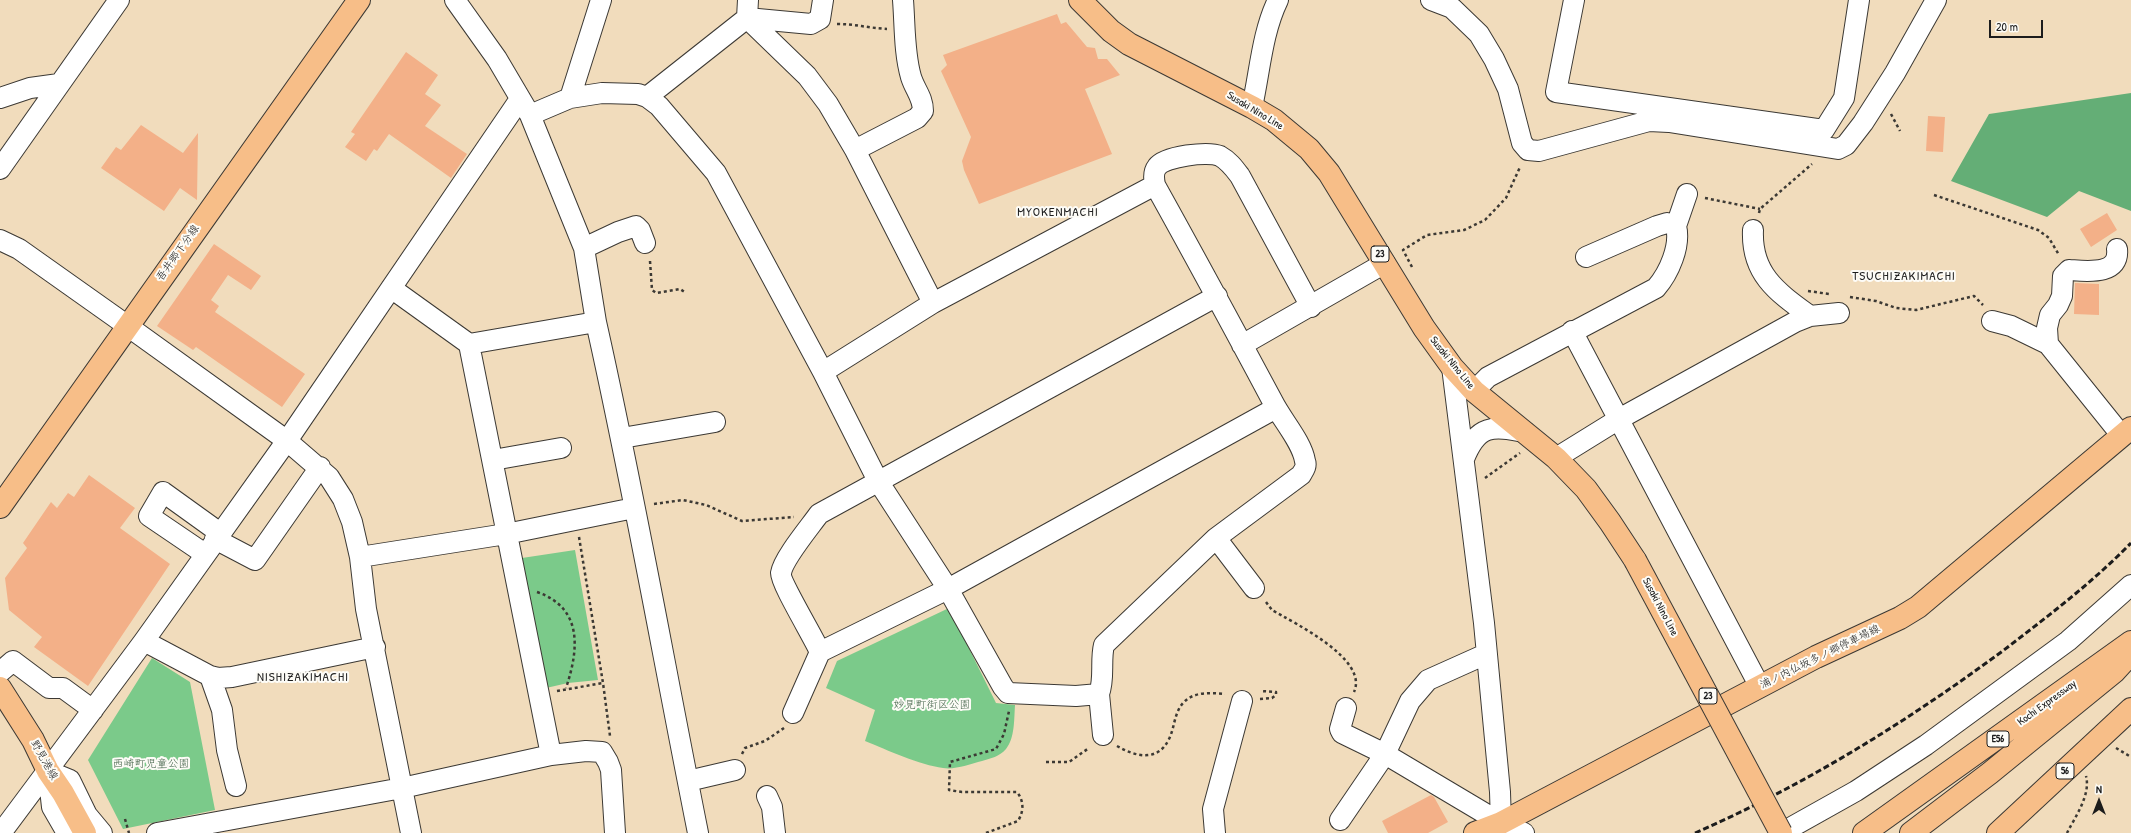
<!DOCTYPE html>
<html>
<head>
<meta charset="utf-8">
<style>
  body { margin:0 }
  #map { position:relative; width:2131px; height:833px; overflow:hidden; background:#f1dcbc; font-family:"Patrick Hand",sans-serif }
  canvas { display:block }
  .north { position:absolute; left:2079px; top:781px; width:40px; height:40px; -webkit-text-stroke:3px #fdfcf7; paint-order:stroke; rotate:0deg; font-size:11px; font-weight:700; line-height:16px; text-align:center; color:#1c1c1c }
  .north::after { content:''; display:block; margin:auto; width:14px; height:18px; background:#1c1c1c; clip-path:polygon(50% 0,100% 100%,50% 72%,0 100%) }
  .scale { position:absolute; left:1989px; top:20px; width:54px; height:18px; box-sizing:border-box; border:2px solid #1c1c1c; border-top:0; padding-left:5px; font-size:12px; line-height:14px; white-space:nowrap; color:#1c1c1c; -webkit-text-stroke:3px #fdfcf7; paint-order:stroke }
</style>
</head>
<body>
<div id="map">
<canvas width="2131" height="833"></canvas>
<div class="north">N</div>
<div class="scale">20 m</div>
</div>
<script>
const context = document.querySelector('canvas').getContext('2d');
context.lineJoin = 'round';
function paint(path, color) { context.fillStyle = color; context.fill(path, 'evenodd'); }
function strokePath(path, color, width, dash) { context.strokeStyle = color; context.lineWidth = width; context.lineCap = dash ? 'butt' : 'round'; context.setLineDash(dash || []); context.stroke(path); }
function drawText(font, color, halo, rows, align = 'center') {
  context.font = font + ' "Patrick Hand","Klee One",sans-serif'; context.lineWidth = 4; context.setLineDash([]); context.textBaseline = 'middle'; context.strokeStyle = halo; context.fillStyle = color; for (const [text, x, y, turn = 0] of rows) {
    context.save(); context.translate(x, y); context.rotate((+turn || 0) * Math.PI / 180); context.textAlign = isNaN(turn) ? turn : align; if (halo) context.strokeText(text, 0, 0); context.fillText(text, 0, 0); context.restore();
  }
}
paint(new Path2D(`
  M575,550L598,680L568,683L546,688L522,558Z
  M949,608L996,703L1015,705C1014,719 1015,738 1006,749C999,757 991,758 982,761C970,764 955,770 943,768C920,765 887,750 865,741L875,710L826,688L837,661Z
  M152,658L190,682L215,810L123,829L88,760Z`), '#7bca8a');
paint(new Path2D(`
  M2131,93V211L2079,191L2047,217L1951,181L1989,114Z`), '#64ae76');
paint(new Path2D(`
  M1057,14L1061,24L1066,22L1087,47L1095,48L1098,59H1107L1120,75L1085,89L1112,154L979,204L964,170L962,161L971,137L941,71L947,65L943,55Z
  M406,52L438,75L425,94L441,105L425,126L467,154L451,178L389,134L377,151L374,149L366,161L345,147L355,134L351,132Z
  M1928,116L1945,117L1943,152L1926,151Z
  M141,125L183,153L198,133L197,200L180,188L164,211L101,168L116,147L121,150Z
  M2107,213L2117,230L2091,247L2080,229Z
  M214,244L261,276L251,290L228,275L211,300L219,306L215,312L305,374L282,407L196,347L193,350L157,326Z
  M2075,283L2099,284V315L2074,314Z
  M89,475L135,508L120,528L170,564L88,686L34,647L42,637L9,610L5,578L27,548L23,543L51,502L57,508L68,493L74,497Z
  M1431,795L1434,797L1448,822L1428,833H1388L1382,821Z`), '#f3b088');
const minor = new Path2D(`
  M455,0L497,59L530,115L584,248L596,322
  M748,0L747,18L807,76L828,104L855,150L933,303
  M1431,0L1452,8L1479,34L1494,59L1508,89L1522,143L1528,150L1539,151L1649,121L1669,122L1838,149L1846,145L1863,123L1895,73L1936,0
  M1574,0L1556,92L1824,130L1844,98L1859,0
  M647,97L747,18L811,24L820,19L823,0
  M0,98L30,88L59,84
  M570,98L601,0
  M1252,107C1260,71 1262,33 1278,0
  M530,115L570,98L602,93L638,94L647,97L659,106L716,173L823,372L878,481L948,589L1003,687L1008,693L1076,696L1099,694C1105,678 1100,661 1104,645L1216,538L1301,475C1304,470 1307,466 1305,461C1302,442 1282,420 1273,402C1234,329 1195,257 1155,185L933,303L823,372
  M855,150L917,118L923,111C923,97 915,90 911,77C904,53 905,25 903,0
  M0,169L119,0
  M1155,185C1154,180 1153,172 1157,167C1165,156 1208,151 1220,156C1229,161 1234,168 1240,176L1311,307
  M1676,226L1687,194
  M1753,230C1751,274 1777,292 1810,316
  M0,240L19,249L115,317L286,440L329,477L343,499L352,522L360,557L366,609L411,833
  M584,248L618,232L636,226L640,230L645,243
  M1992,321L2011,326L2048,344L2122,436
  M1572,331L1760,687
  M469,344L596,322C634,491 664,663 698,833
  M2048,344L2047,328L2050,315L2058,305L2062,296L2063,276L2069,270C2086,271 2120,276 2117,249
  M1242,345L1385,263
  M1452,367L1484,623L1500,792L1501,823
  M1474,391L1488,377L1656,288C1669,273 1681,246 1676,226L1667,223L1657,226L1586,257
  M622,438L715,422
  M1556,458L1619,419L1795,322L1810,316L1839,313
  M1464,459C1478,424 1492,426 1525,432
  M493,460L561,448
  M1216,538L1254,588
  M215,539L255,560L320,467
  M205,554L149,516L163,492L220,533
  M360,557L506,534L634,508
  M144,641L210,676L218,678L232,677L375,647
  M820,652L948,589L1276,408
  M1486,654L1428,680L1410,701L1385,754L1501,823L1524,833
  M0,672L13,661L49,688H63L93,710
  M210,676L222,710L227,750L236,786
  M1099,694L1103,735
  M793,713L820,652C814,638 780,582 781,573C783,559 809,528 819,514L1217,296
  M551,755L586,751L602,752L608,762L611,770L615,833
  M688,781L735,770
  M767,796L772,807L775,833
  M1340,820L1385,754L1342,733L1340,729L1346,708
  M1,833L144,641L293,432L520,99
  M67,833L52,807L48,771L70,780L87,815L102,833
  M157,833L402,788L551,755L469,344L391,288
  M1215,833L1213,809L1242,701
  M1781,833L1856,791L1926,745L2068,641L2131,585`);
const major = new Path2D(`
  M1080,0L1111,31L1129,44L1252,107L1274,120L1309,149L1329,173L1424,328L1452,367L1474,391L1556,458L1586,489L1610,522L1635,560
  M0,507L359,0
  M0,688L33,740L48,771L63,793L85,833
  M1475,833L1501,823L1816,657L1900,618L1918,607L2131,428`);
const highway = new Path2D(`
  M1864,833L2131,642
  M1911,833L1990,773L2114,672L2127,658
  M1998,833L2131,709`);
strokePath(minor, '#3c3934', 22);
strokePath(major, '#3c3934', 24);
strokePath(highway, '#3c3934', 24);
strokePath(new Path2D(`
  M837,24C855,24 869,28 887,29
  M1891,114L1900,131
  M1934,195L2038,230L2049,238L2059,255
  M1705,198L1760,209
  M1759,213L1760,209L1812,164
  M650,261L652,290L656,293L680,289L686,293
  M1412,267L1403,250L1427,235L1464,230L1485,220L1506,198L1520,167
  M1808,291L1829,294
  M1850,297L1876,301L1896,308L1916,310L1974,296L1983,305
  M1485,478L1520,453
  M654,504L683,500L706,505L742,521L794,517
  M579,537L603,683L610,736
  M537,592C583,608 579,649 566,688
  M1266,602L1272,610C1294,623 1369,659 1354,692
  M557,691L603,683
  M1260,699L1272,698L1276,695V692L1261,691
  M1117,746C1136,757 1158,762 1169,739C1175,727 1174,712 1184,702C1195,691 1211,693 1225,694
  M2116,748L2131,757
  M742,754L745,748L765,741L784,728
  M1046,762H1069L1089,748
  M125,819L129,833
  M986,833L1018,821C1024,811 1024,801 1017,792H962L949,790L950,762L996,749L1004,734L1009,711
  M2067,833C2075,817 2091,795 2086,776`), '#3c3934', 2.5, [3, 3]);
strokePath(minor, '#fff', 20);
strokePath(major, '#f7be88', 22);
strokePath(highway, '#f7be88', 22);
strokePath(new Path2D(`
  M1695,833C1805,785 1908,721 2004,650C2048,616 2092,583 2131,543`), '#1c1c1c', 3, [6, 3]);
const majorBridge = new Path2D(`
  M1635,560L1781,833`);
strokePath(majorBridge, '#3c3934', 24, []);
strokePath(majorBridge, '#f7be88', 22);
for (const [x, y, w] of [
  [1380,254,18],
  [1708,696,18],
  [1998,739,22],
  [2065,771,18]
]) { const box = new Path2D(); box.roundRect(x - w / 2, y - 8, w, 16, 3); context.fillStyle = '#fdfcf7'; context.fill(box); strokePath(box, '#1c1c1c', 1); }
drawText('bold 10px', '#1c1c1c', null, [
  ["23",1380,254],
  ["23",1708,696],
  ["E56",1998,739],
  ["56",2065,771]
]);
drawText('11px', '#1c1c1c', '#fdfcf7', [
  ["Susaki Nino Line",1255,111,31],
  ["吾井郷下分線",178,253,-55],
  ["Susaki Nino Line",1452,363,51],
  ["Susaki Nino Line",1660,607,62],
  ["浦ノ内仏坂多ノ郷停車場線",1820,657,-26],
  ["Kochi Expressway",2047,703,-36],
  ["野見港線",44,760,61]
]);
drawText('11px', '#426248', '#fdfcf7', [
  ["妙見町街区公園",932,705],
  ["西崎町児童公園",151,764]
]);
context.letterSpacing = '1px';
drawText('13px', '#1c1c1c', '#fdfcf7', [
  ["MYOKENMACHI",1058,213],
  ["TSUCHIZAKIMACHI",1904,277],
  ["NISHIZAKIMACHI",303,678]
]);
context.letterSpacing = '0px';
</script>
</body>
</html>
